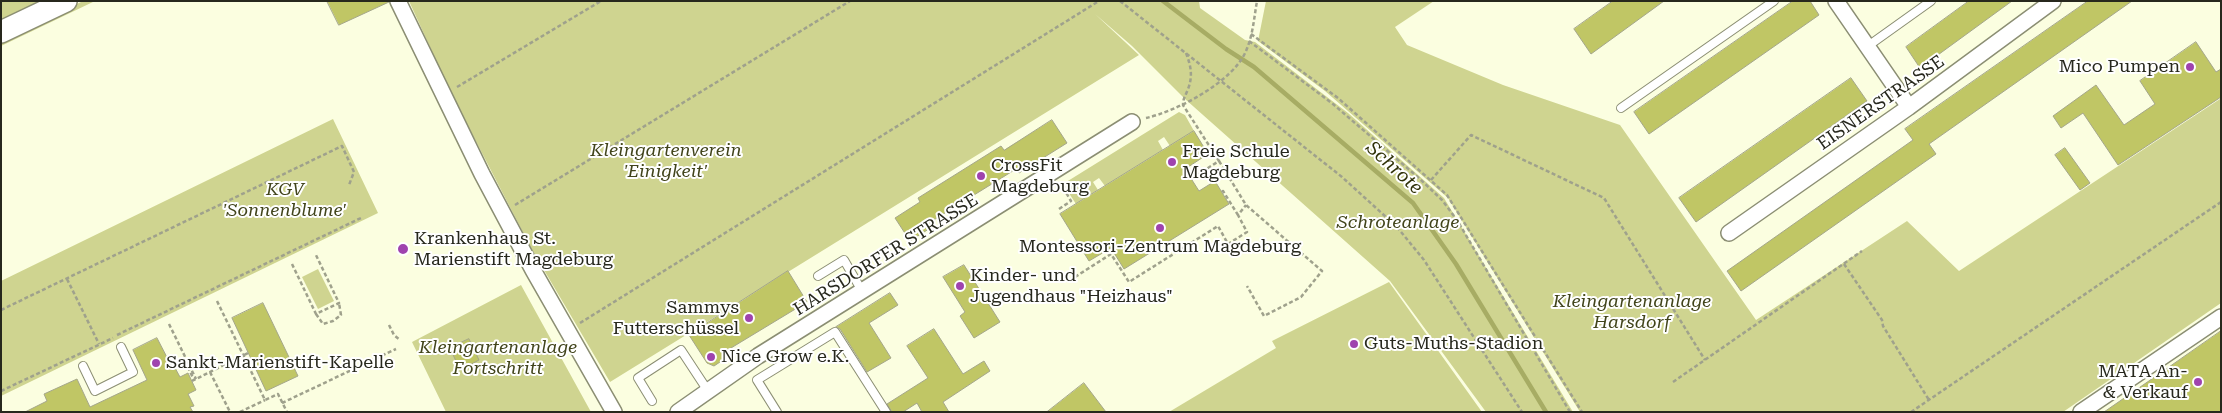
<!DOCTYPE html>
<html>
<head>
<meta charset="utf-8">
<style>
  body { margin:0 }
  #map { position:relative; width:2222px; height:413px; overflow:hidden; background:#fbfee0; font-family:"Roboto Serif",serif }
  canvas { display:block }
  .frame { position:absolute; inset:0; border:2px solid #27281d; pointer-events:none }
</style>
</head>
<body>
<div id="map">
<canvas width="2222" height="413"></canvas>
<div class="frame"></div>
</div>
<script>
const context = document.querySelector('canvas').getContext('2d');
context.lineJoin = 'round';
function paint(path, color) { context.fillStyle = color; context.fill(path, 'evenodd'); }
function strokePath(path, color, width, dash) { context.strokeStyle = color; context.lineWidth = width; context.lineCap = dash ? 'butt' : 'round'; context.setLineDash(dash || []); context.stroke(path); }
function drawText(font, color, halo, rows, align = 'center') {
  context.font = font + ' "Roboto Serif",serif'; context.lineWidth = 4; context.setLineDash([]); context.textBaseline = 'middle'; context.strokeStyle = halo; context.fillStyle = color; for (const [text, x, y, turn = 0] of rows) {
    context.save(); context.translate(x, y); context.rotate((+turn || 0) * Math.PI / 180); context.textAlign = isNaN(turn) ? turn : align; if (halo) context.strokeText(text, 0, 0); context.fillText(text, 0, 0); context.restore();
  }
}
paint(new Path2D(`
  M1,1H45L1,23Z
  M83,1H95L1,46V41Z
  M409,1H1199L1200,8L1245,40L1255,42L1348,113L1444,198L1573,412H1486L1390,281L1185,99L1132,46L1095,14L1139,55L610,382L531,248L450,91Z
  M1266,1H1434L1395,27L1407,45L1503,85L1620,125L1756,320L1907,221L1959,271L2220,99L2221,303L2063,412H1580L1448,198L1325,91L1258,41Z
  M1179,112L1185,115L1194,131L1170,146L1164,137L1158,141L1163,150L1105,186L1099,178L1093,182L1098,190L1076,204L1063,184Z
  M333,119L378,213L1,396V281Z
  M318,269L334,301L318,309L302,277Z
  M1389,282L1482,412H1169L1276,348L1272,341Z
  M521,285L591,412H446L412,342Z`), '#cfd490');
strokePath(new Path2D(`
  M1163,1L1226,49L1254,67L1413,203L1456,264L1546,412`), '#a7ac64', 4.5);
const building = new Path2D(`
  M327,1H389V2L339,25Z
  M1613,1H1664L1591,54L1574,29Z
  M1793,1H1810L1819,15L1649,134L1634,112Z
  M1969,1H2012L1920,68L1906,47Z
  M2088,1H2132L1929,144L1936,154L1741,291L1727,271L1913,140L1905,129Z
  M2196,42L2216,72L2221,69V97L2118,165L2083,113L2061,128L2053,116L2096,85L2124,125L2155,104L2140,81Z
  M1851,78L1867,101L1696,222L1679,198Z
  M1052,120L1067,143L1019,173L1016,169L932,221L935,225L910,241L895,218L920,202L918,198L1001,146L1004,150Z
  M1194,131L1208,154L1185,169L1199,191L1215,181L1229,204L1124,269L1111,248L1089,261L1060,214Z
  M2065,148L2090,183L2080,190L2055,155Z
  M964,265L1000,322L974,338L960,316L965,312L943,277Z
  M788,271L807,302L726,351L729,356L714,366L707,363L689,335Z
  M890,293L898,305L869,323L891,358L867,372L840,329L836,327Z
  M263,303L298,376L266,391L232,318Z
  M934,329L963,374L984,361L990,371L943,402L949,412H922L917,403L903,412H892L887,404L928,378L907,346Z
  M2221,331V412H2104L2159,374Z
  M157,338L172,367L174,366L180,377L188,373L196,390L188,394L194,406L190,407L193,412H25L47,401L44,394L77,379L90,407L147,380L133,350Z
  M469,339L479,360L460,370L450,348Z
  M1084,383L1106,412H1047Z`);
paint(building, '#c0c665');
strokePath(building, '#a4a68a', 1);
const service = new Path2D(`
  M1868,46L1931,1
  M1621,108L1774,1
  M818,276L844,260L862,291
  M83,366L95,391L133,372L121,347
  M652,401L638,378L681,350L708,391
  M777,412L757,380L835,332L886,412`);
const minor = new Path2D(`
  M398,1L482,174L533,270L614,412
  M1836,1L1909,107
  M1729,233L1909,107L2053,1
  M678,412L758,356L1132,122
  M2081,412L2221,317`);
const secondary = new Path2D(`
  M1,32L66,1`);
strokePath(service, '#8b8e73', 10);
strokePath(minor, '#8b8e73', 18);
strokePath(secondary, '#8b8e73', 24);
strokePath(new Path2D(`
  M1120,1L1342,177L1397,227L1424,260L1522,412
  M1251,34L1338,98L1447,195L1582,412
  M1249,41L1333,104L1420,179L1442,200L1457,220L1570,412
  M1186,53C1191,66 1193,76 1188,89C1186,95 1183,98 1183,105L1219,161L1191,179
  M457,87L601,1
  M1146,118C1177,111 1233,82 1246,51C1253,35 1254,18 1257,1
  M1219,161L1246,205L1322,271L1301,297L1264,316L1247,286
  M1431,180L1471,135L1604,198L1705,360
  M1222,192L1223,191L1238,215
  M515,205L850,1
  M1059,209L1071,201L1061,184
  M292,264L316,314L339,303L315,253
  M1844,264L1882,320L1883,326L1929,400
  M1075,277L1111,254L1129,282L1218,226L1228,244L1247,232L1238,215L1246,205
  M67,279L99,344
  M217,301L265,400L278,394L287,412
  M1,310L342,146L354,172L349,185
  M316,314L323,324L333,321L341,315L339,303
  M580,323L1099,1
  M169,324L196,379
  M389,325L394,335L400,340
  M117,335L363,217
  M188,362L186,363L194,380
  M210,372L230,412
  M192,381L248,353
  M1673,382L1862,251
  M1,391L113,338
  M282,403L396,349
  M240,412L265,400
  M1911,412L2221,202`), '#9fa18c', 2.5, [4, 2.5]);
strokePath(service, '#fff', 8);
strokePath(minor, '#fff', 15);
strokePath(secondary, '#fff', 21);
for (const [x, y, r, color] of [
  [2190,67,5,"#9f43ae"],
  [1172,162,5,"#9f43ae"],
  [981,176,5,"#9f43ae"],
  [1160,228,5,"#9f43ae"],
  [403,249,6,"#9f43ae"],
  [960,286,5,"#9f43ae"],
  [749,318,5,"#9f43ae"],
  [1354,344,5,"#9f43ae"],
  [711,357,5,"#9f43ae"],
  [156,363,5,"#9f43ae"],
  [2198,382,5,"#9f43ae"]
]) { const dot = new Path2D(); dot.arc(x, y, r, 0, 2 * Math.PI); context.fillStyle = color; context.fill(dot); strokePath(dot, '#fff', 2); }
drawText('18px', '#27281d', '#fff', [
  ["Mico Pumpen",2180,67,"right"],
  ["Freie Schule",1182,152],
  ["Magdeburg",1182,173],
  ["CrossFit",991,166],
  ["Magdeburg",991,187],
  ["Krankenhaus St.",414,239],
  ["Marienstift Magdeburg",414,260],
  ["Montessori-Zentrum Magdeburg",1160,247,"center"],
  ["Kinder- und",970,276],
  ["Jugendhaus \"Heizhaus\"",970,297],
  ["Sammys",739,308,"right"],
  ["Futterschüssel",739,329,"right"],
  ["Guts-Muths-Stadion",1364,344],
  ["Nice Grow e.K.",721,357],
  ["Sankt-Marienstift-Kapelle",166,363],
  ["MATA An-",2188,372,"right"],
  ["& Verkauf",2188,393,"right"]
], 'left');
drawText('18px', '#27281d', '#fff', [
  ["EISNERSTRASSE",1881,103,-35],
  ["HARSDORFER STRASSE",886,255,-32]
]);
drawText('italic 18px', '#41441b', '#fff', [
  ["Kleingartenverein",666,151],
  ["'Einigkeit'",666,172],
  ["KGV",285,190],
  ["'Sonnenblume'",285,211],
  ["Schroteanlage",1398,223],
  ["Kleingartenanlage",1632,302],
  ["Harsdorf",1632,323],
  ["Kleingartenanlage",498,348],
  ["Fortschritt",498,369]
]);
drawText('italic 19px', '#313309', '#fff', [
  ["Schrote",1394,168,42]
]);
</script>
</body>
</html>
